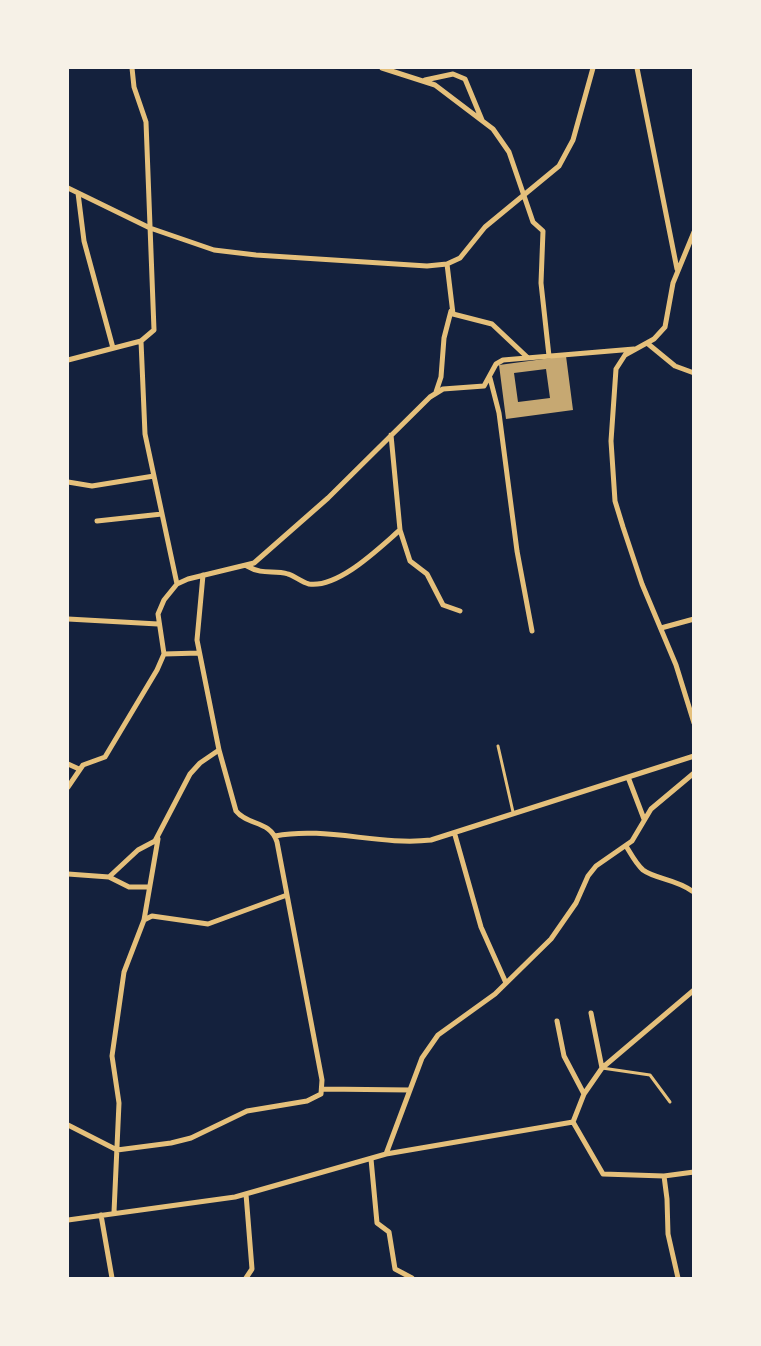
<!DOCTYPE html>
<html>
<head>
<meta charset="utf-8">
<style>
  body { margin:0 }
  #map { position:relative; width:761px; height:1346px; overflow:hidden; background:#14213d; font-family:"PT Sans",sans-serif }
  canvas { display:block }
  .frame { position:absolute; inset:0; border:69px solid #f6f1e7; pointer-events:none }
</style>
</head>
<body>
<div id="map">
<canvas width="761" height="1346"></canvas>
<div class="frame"></div>
</div>
<script>
const context = document.querySelector('canvas').getContext('2d');
context.lineJoin = 'round';
function paint(path, color) { context.fillStyle = color; context.fill(path, 'evenodd'); }
function strokePath(path, color, width, dash) { context.strokeStyle = color; context.lineWidth = width; context.lineCap = dash ? 'butt' : 'round'; context.setLineDash(dash || []); context.stroke(path); }
paint(new Path2D(`
  M566,356L573,410L506,419L499,365ZM546,369L550,398L518,402L514,373Z`), '#c6a872');
strokePath(new Path2D(`
  M498,746L513,812
  M602,1068L650,1075L670,1102`), '#e5c07b', 3);
strokePath(new Path2D(`
  M382,68L435,85L493,129L509,152L533,222L543,231L541,283L549,356
  M637,68L677,269
  M425,80L453,74L465,79L482,120
  M68,188L150,228L214,250L256,255L427,266L447,264L460,258L485,227L559,166L573,140L593,68
  M78,193L84,241L113,348
  M694,232L673,283L665,327L654,339L625,355L616,369L611,441L615,501L623,527L642,584L676,665L694,723
  M447,264L453,314L492,324L527,357
  M141,341L145,434L177,584
  M647,343L675,366L694,373
  M68,360L141,341L154,330L146,122L134,87L132,68
  M490,378L499,413L517,551L532,631
  M436,392L441,377L444,338L451,311
  M391,435L400,530L410,561L427,574L443,605L460,611
  M68,482L92,486L154,476
  M97,521L162,514
  M247,566C264,576 273,569 288,574C295,576 301,582 309,584C339,588 379,548 400,530
  M68,619L158,624
  M661,628L694,619
  M164,654L199,653
  M68,764L79,769
  M628,777L644,819
  M68,787L83,765L105,757L157,670L164,654L158,614L164,600L177,584L188,579L254,563L328,498L430,397L443,389L484,386L496,364L503,360L634,349
  M455,835L481,927L506,983
  M275,836C326,826 379,846 431,840L694,756
  M626,846C631,854 636,864 643,870C655,879 676,879 692,891
  M68,874L109,877L138,850L155,841L190,774L200,763L219,750
  M109,877L129,887H149
  M144,920L158,839
  M591,1013L602,1068
  M557,1021L564,1056L584,1094
  M322,1089L410,1090
  M573,1122L584,1094L602,1068L694,990
  M68,1125L117,1150L171,1143L191,1138L247,1111L307,1101L321,1094L322,1080L277,842C270,820 248,826 236,811L219,750L197,640L203,575
  M386,1154L422,1058L438,1035L495,994L551,939L576,903L588,876L596,866L632,841L651,809L694,773
  M371,1159L377,1223L389,1232L395,1269L412,1278
  M664,1176L667,1199L668,1234L678,1278
  M114,1212L119,1103L112,1056L124,972L144,920L152,916L208,924L287,895
  M101,1215L112,1278
  M68,1220L235,1197L386,1154L573,1122L603,1174L664,1176L694,1172
  M246,1278L252,1269L246,1194`), '#e5c07b', 5);
</script>
</body>
</html>
